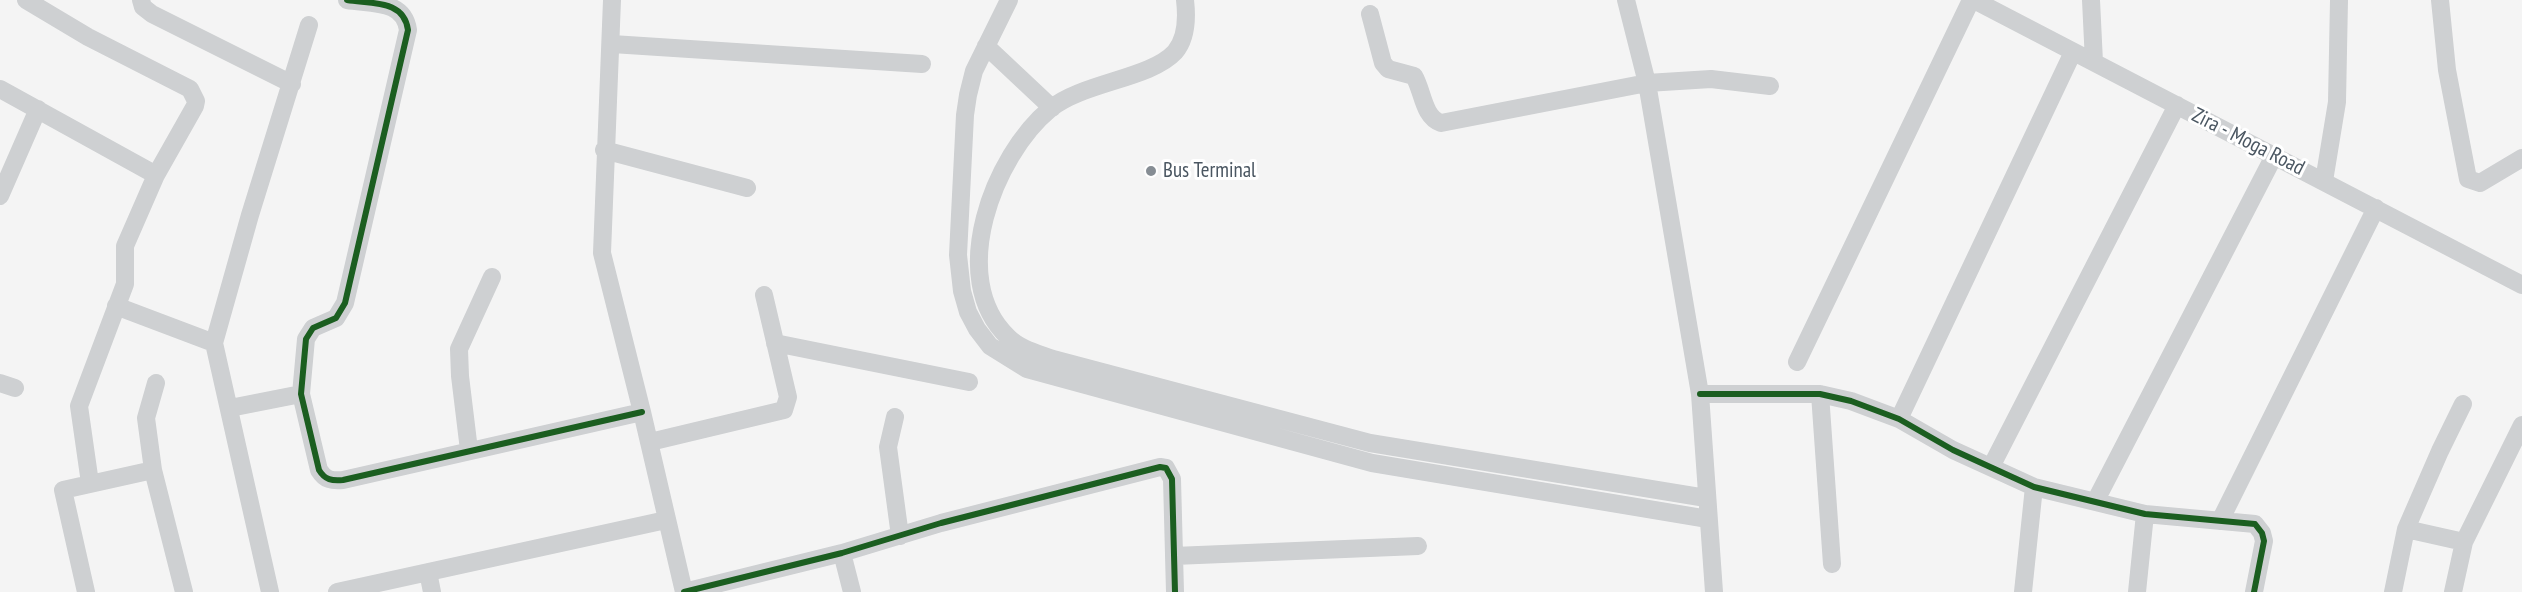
<!DOCTYPE html>
<html>
<head>
<meta charset="utf-8">
<style>
  body { margin:0 }
  canvas { display:block; background:#f4f4f4 }
</style>
</head>
<body>
<canvas width="2522" height="592"></canvas>
<script>
const context = document.querySelector('canvas').getContext('2d');
context.lineJoin = 'round';
function strokePath(path, color, width, dash) { context.strokeStyle = color; context.lineWidth = width; context.lineCap = dash ? 'butt' : 'round'; context.setLineDash(dash || []); context.stroke(path); }
function drawText(font, color, halo, rows, align = 'center') {
  context.font = font + ' "PT Sans Narrow",sans-serif'; context.lineWidth = 6; context.setLineDash([]); context.textBaseline = 'middle'; context.strokeStyle = halo; context.fillStyle = color; for (const [text, x, y, turn = 0] of rows) {
    context.save(); context.translate(x, y); context.rotate((+turn || 0) * Math.PI / 180); context.textAlign = isNaN(turn) ? turn : align; if (halo) context.strokeText(text, 0, 0); context.fillText(text, 0, 0); context.restore();
  }
}
strokePath(new Path2D(`
  M26,0L88,37L190,89L196,101L195,106L156,175L125,246V284L79,406L90,483
  M141,0L143,7L152,14L292,84
  M347,0C373,4 404,0 408,30L345,303L336,318L313,328L306,339L301,394L319,470C325,480 332,481 343,480L642,412
  M612,0L602,253L642,412L684,592
  M1009,0L974,71L968,95L965,115L958,255L962,291L968,312L977,329L990,346L1027,369L1372,463L1708,519
  M1185,0C1187,17 1187,38 1175,52C1150,79 1083,82 1050,109C994,155 946,278 1008,337C1020,349 1037,353 1053,359L1370,443L1706,498
  M1626,0L1647,83L1700,394L1714,592
  M1974,0L2522,285
  M2091,0L2094,62
  M2440,0L2447,70L2468,179L2480,183L2522,158
  M1370,14L1383,63L1388,69L1414,76C1423,91 1423,117 1441,123L1647,83L1711,79L1770,86
  M612,44L922,64
  M986,46L1052,108
  M0,89L156,175
  M604,150L747,188
  M2324,181L2337,102L2339,0
  M0,196L38,109
  M116,306L214,343
  M775,343L969,382
  M1797,362L1971,0
  M0,383L15,388
  M156,383L146,418L153,470L184,592
  M1700,394H1820L1851,401L1899,419L1953,450L2034,487L2145,514L2255,524L2262,533L2264,541L2254,592
  M1820,394L1832,564
  M230,408L301,394
  M895,417L888,447L900,536
  M1899,419L2073,52
  M650,442L784,410L788,397L764,295
  M469,450L460,376L459,349L492,277
  M1991,467L2177,105
  M2096,500L2274,156
  M2220,521L2376,208
  M2406,529L2464,542
  M842,553L852,592
  M1174,556L1418,546
  M428,572L432,592
  M86,592L63,490L153,470
  M270,592L214,343L250,215L309,25
  M337,592L666,520
  M684,592L842,553L941,523L1160,467L1166,468L1172,479L1175,592
  M2023,592L2034,487
  M2137,592L2145,514
  M2393,592L2406,529L2440,451L2463,404
  M2453,592L2464,542L2522,425`), '#ced0d2', 18);
strokePath(new Path2D(`
  M347,0C373,4 404,0 408,30L345,303L336,318L313,328L306,339L301,394L319,470C325,480 332,481 343,480L642,412
  M1700,394H1820L1851,401L1899,419L1953,450L2034,487L2145,514L2255,524L2262,533L2264,541L2254,592
  M684,592L842,553L941,523L1160,467L1166,468L1172,479L1175,592`), '#1b5e20', 6);
for (const [x, y, r, color] of [
  [1151,171,6,"#868d94"]
]) { const dot = new Path2D(); dot.arc(x, y, r, 0, 2 * Math.PI); context.fillStyle = color; context.fill(dot); strokePath(dot, '#fff', 2); }
drawText('21px', '#4a5661', '#fff', [
  ["Zira - Moga Road",2248,142,27]
]);
drawText('21px', '#4a5661', '#fff', [
  ["Bus Terminal",1163,171]
], 'left');
</script>
</body>
</html>
